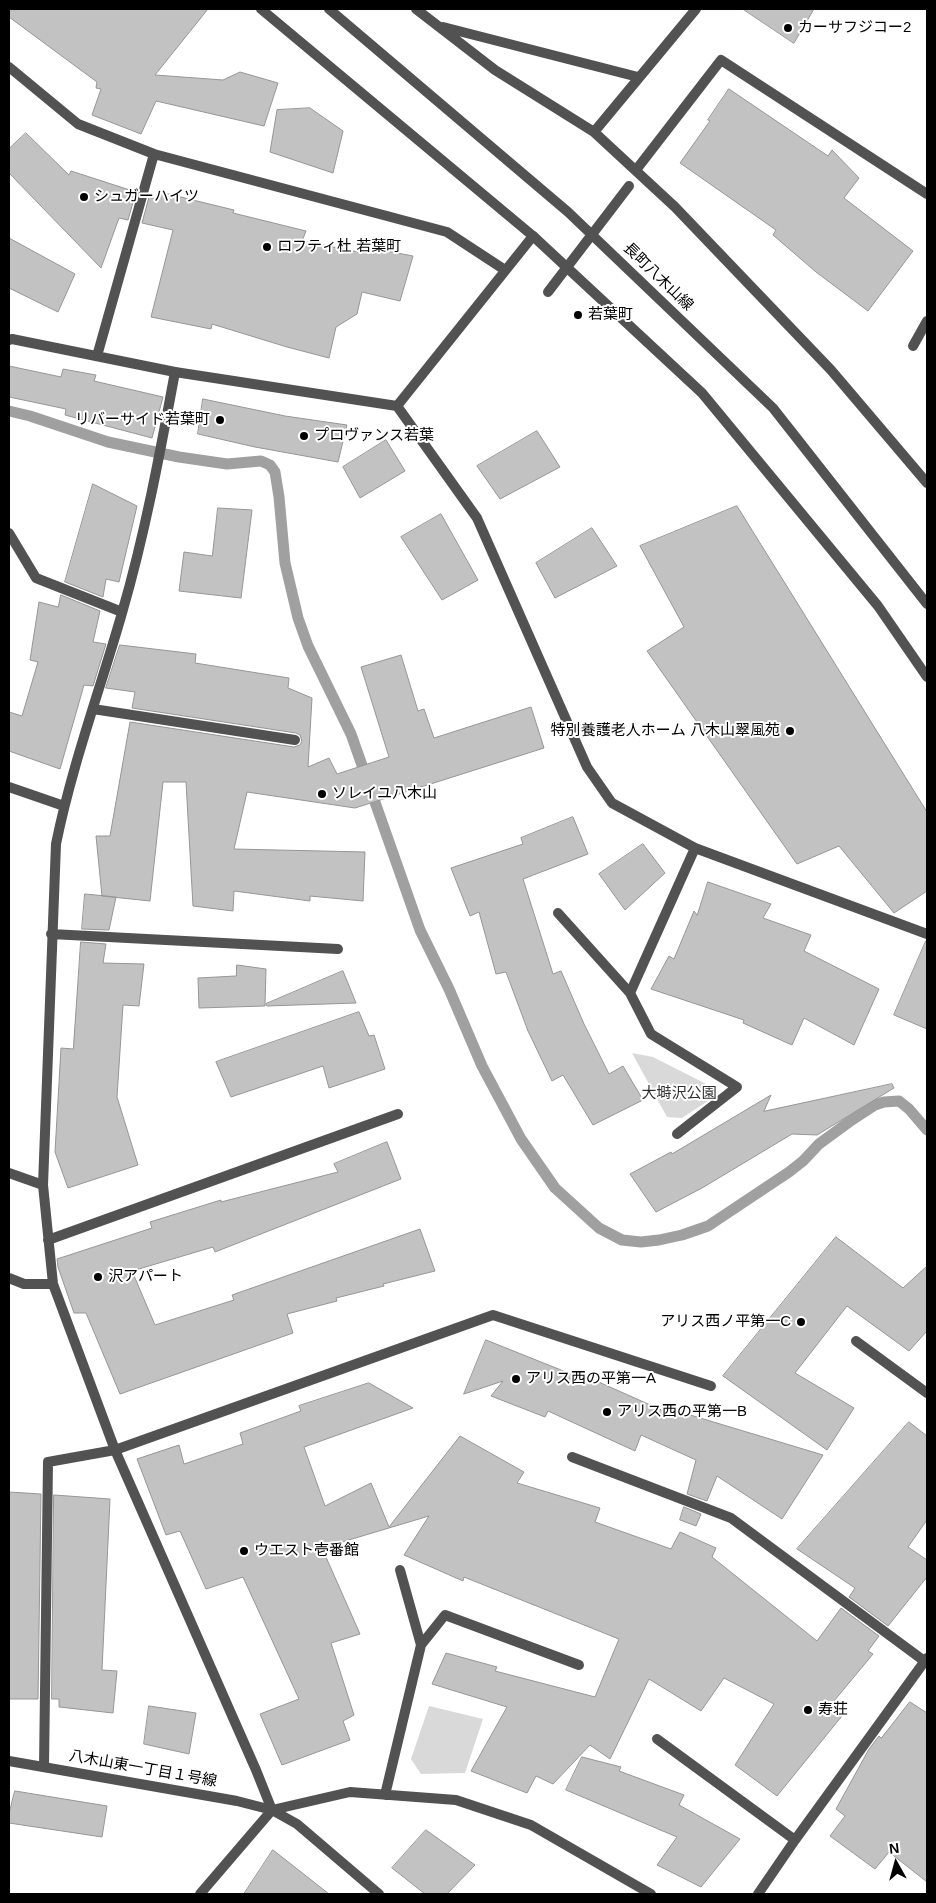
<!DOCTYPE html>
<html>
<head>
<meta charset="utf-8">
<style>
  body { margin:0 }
  #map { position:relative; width:936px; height:1903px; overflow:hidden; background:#fff; font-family:Helvetica,sans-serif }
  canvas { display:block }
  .frame { position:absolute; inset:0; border:10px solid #000; pointer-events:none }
  .north { position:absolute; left:871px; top:1838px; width:50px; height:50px; -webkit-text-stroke:4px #fff; paint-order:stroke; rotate:353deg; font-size:14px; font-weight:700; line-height:20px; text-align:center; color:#000 }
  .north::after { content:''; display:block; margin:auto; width:18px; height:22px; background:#000; clip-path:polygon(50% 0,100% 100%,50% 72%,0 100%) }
</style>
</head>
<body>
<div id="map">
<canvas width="936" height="1903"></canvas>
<div class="frame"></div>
<div class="north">N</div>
</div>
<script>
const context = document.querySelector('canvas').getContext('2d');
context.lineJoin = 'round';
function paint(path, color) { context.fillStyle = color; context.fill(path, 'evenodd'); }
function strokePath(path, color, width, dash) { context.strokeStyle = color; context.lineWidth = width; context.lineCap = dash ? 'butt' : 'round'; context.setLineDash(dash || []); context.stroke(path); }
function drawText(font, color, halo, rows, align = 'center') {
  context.font = font + ' Helvetica,"Noto Sans JP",sans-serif'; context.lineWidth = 4; context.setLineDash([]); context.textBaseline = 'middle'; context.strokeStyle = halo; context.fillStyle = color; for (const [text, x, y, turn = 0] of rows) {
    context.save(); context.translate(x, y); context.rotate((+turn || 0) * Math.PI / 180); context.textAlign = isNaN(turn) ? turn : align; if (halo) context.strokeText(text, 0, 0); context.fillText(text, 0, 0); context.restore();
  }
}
paint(new Path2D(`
  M632,1053L653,1057L716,1089L714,1097L682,1118L667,1117Z
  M429,1706L483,1719L465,1773L421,1774L411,1759Z`), '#d9d9d9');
strokePath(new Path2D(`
  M9,411L30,416L108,442L179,457L227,464L261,461L270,465L275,472L279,497L285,563L298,618L308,646L351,734L420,930L449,989L482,1066L521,1139L555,1188L599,1228L622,1240L641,1242L659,1240L682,1235L708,1226L789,1172L803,1161L819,1144L849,1122L875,1105L884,1102L899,1101L909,1109L927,1130`), '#a0a0a0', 11);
const building = new Path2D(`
  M9,9H208L155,75L223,80L240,72L278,83L264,126L156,101L141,134L92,115L101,89L96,88L97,82L9,17Z
  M743,9H814L794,43Z
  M729,89L828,156L832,150L859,178L844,198L913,251L868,311L816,272L773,235L776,230L680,163L710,121L708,120Z
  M310,108L343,131L333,173L270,152L277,110Z
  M26,133L69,175L71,171L136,192L128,220L119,218L101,268L9,173V149Z
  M160,192L234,210L233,213L306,231L302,241L364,253L366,247L413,256L400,301L362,292L357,314L336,327L329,358L287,347L212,324L211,329L151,317L173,230L142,223L149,197L157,199Z
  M9,238L75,274L58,312L9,288Z
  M9,366L61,377L63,369L96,375L94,381L163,397L152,438L65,415L66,409L9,397Z
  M203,399L285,416L347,425L338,462L255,447L198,434Z
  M537,431L560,467L500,499L477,466Z
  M386,440L405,471L360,498L343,467Z
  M93,484L137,506L119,582L106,579L103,597L65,582Z
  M737,506L927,812V891L894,913L839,846L797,864L647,651L684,627L640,546Z
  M218,508L252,510L241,598L179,591L184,552L212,556Z
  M441,514L478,580L442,600L401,537Z
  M592,528L617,566L555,598L536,563Z
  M61,595L100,611L93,642L106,644L93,686L84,685L60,769L9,751V712L22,716L38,662L30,660L39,602L58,607Z
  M120,645L196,654L195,663L289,678L288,688L312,698L308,767L329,758L337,774L389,757L361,667L401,655L418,711L424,709L434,738L531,707L544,748L355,808L247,792L234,849L365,852L363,901L310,896V901L234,891L233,911L193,906L186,782H163L150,901L102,896L96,836H110L130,722L294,747L300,745L302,741L300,735L296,733L132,708L135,692L106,688Z
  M573,817L588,854L523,879L553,974L561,971L584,1024L609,1074L623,1066L643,1100L593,1125L563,1075L552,1081L528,1031L506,972L496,974L479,912L470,916L451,868L523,844L521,838Z
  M643,844L665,873L625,910L599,874Z
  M708,882L771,904L763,918L811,935L804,951L879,989L854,1045L804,1018L792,1045L743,1023L744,1020L651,989L669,956L674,959L694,911L697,915Z
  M85,894L116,897L109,930L82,929Z
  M926,941H927V1029L894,1015Z
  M81,942L106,944L103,963L144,964L139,1006L123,1005L117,1097L138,1165L68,1188L55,1152L61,1048L73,1049Z
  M237,965L266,969L265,1006L199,1008L198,978L236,976Z
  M343,971L356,1003L267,1006L266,1004Z
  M359,1012L369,1036L374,1035L385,1069L329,1088L323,1066L231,1097L216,1062Z
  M892,1084L894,1088L817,1135L792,1134L702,1188L656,1212L630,1174L671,1152L672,1154L771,1095L764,1111Z
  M387,1142L401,1179L215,1252L213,1247L132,1271L155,1325L234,1300L232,1295L420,1229L435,1271L383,1284L384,1286L336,1298L337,1301L287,1314L293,1333L120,1394L86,1313H74L58,1267L57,1259L152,1228L150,1222L221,1200V1202L338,1172L334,1164Z
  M836,1237L903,1288L927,1266V1331L909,1351L847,1306L795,1373L854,1408L827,1450L723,1376Z
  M486,1340L581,1378L583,1375L675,1416L677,1411L823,1455L782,1519L717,1476L707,1501L687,1494L696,1460L641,1435L635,1451L548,1411L545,1417L491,1396L503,1381L464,1394Z
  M369,1383L413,1408L304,1447L325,1506L371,1483L389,1527L460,1436L524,1472L517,1483L600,1508L595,1522L671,1549L680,1532L716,1548L712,1557L817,1641L841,1608L879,1636L868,1651L873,1654L834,1701L846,1711L777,1796L735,1765L774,1704L724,1678L701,1711L649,1679L610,1759L590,1745L553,1784L536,1776L527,1793L471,1771L507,1707L432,1684L446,1653L497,1667L495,1671L595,1697L619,1639L464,1577L463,1581L404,1555L429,1516L322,1548L360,1634L331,1643L354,1715L343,1721L350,1740L282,1765L260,1714L299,1699L243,1577L206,1589L180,1531L166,1535L137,1459L179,1445L184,1464L243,1444L240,1433L301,1411L299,1406Z
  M909,1422L927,1436V1520L908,1547L927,1560V1577L888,1626L849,1597L855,1588L797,1549Z
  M9,1492L41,1494L38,1699H9Z
  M54,1495L110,1499L102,1670L117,1671L113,1713L59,1707V1699H52Z
  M684,1507L701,1514L696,1526L680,1520Z
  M910,1702L927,1713V1882L889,1852L875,1869L830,1836L845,1816L836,1809L869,1749L879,1736L881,1738Z
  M149,1706L196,1713L189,1754L144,1744Z
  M582,1757L621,1767L619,1771L684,1795L679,1805L740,1839L701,1887L657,1865L677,1837L566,1790Z
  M15,1791L107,1806L102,1837L9,1823V1814Z
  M426,1830L475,1865L447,1894H425L392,1868Z
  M273,1850L329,1894H244Z`);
paint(building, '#c2c2c2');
strokePath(building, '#969696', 1);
strokePath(new Path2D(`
  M175,372C160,453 145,534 122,613C100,690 72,765 56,844L43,1185L53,1284L115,1450L256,1770L272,1810L297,1824L379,1894
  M9,533L36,578L122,612
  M93,709L295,740
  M9,787L64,806
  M51,934L338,949
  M9,1173L43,1185
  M48,1240L398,1114
  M9,1278L24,1284H53
  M856,1341L927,1393
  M572,1457L731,1518L927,1663
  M400,1570L421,1645
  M657,1739L795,1840
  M44,1767L48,1462L115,1450L493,1315L711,1386
  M385,1795L421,1645L445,1615L579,1665
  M272,1810L350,1792L456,1800L531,1825L651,1894
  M758,1894L795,1840L927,1658`), '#525252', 10);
strokePath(new Path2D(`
  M416,9L495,70L594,132L675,207L831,370L927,483
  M443,27L638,77
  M9,67L78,124L154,154L447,232L505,270
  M594,132L696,9
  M636,170L721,60L927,194
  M533,236L397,406L477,518L587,767L612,803L695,848L927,934
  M9,340L12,339L175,372L397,406
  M913,346L927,321
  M97,356L154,154
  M558,913L630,993L651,1034L737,1087L677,1134
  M630,993L695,848
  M9,1761L237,1801L272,1810L200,1894`), '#525252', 10);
strokePath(new Path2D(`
  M261,9L533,236L702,393L878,606L927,677
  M329,9L568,212L773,408L927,604`), '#525252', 10);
strokePath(new Path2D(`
  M548,292L629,186`), '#525252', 10);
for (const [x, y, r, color] of [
  [788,28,5,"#000"],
  [84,197,5,"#000"],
  [267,247,5,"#000"],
  [578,315,5,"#000"],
  [220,420,5,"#000"],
  [304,436,5,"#000"],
  [790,731,5,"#000"],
  [322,794,5,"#000"],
  [98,1277,5,"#000"],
  [801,1322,5,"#000"],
  [516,1379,5,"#000"],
  [607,1412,5,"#000"],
  [244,1551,5,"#000"],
  [808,1710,5,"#000"]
]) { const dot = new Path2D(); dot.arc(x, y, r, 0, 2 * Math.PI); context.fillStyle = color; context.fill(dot); strokePath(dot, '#fff', 2); }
drawText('15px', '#000', '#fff', [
  ["カーサフジコー2",798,28],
  ["シュガーハイツ",94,197],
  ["ロフティ杜 若葉町",277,247],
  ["若葉町",588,315],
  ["リバーサイド若葉町",210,420,"right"],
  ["プロヴァンス若葉",314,436],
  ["特別養護老人ホーム 八木山翠風苑",780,731,"right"],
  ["ソレイユ八木山",332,794],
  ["沢アパート",108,1277],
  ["アリス西ノ平第一C",791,1322,"right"],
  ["アリス西の平第一A",526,1379],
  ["アリス西の平第一B",617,1412],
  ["ウエスト壱番館",254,1551],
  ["寿荘",818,1710]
], 'left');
drawText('15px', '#000', '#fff', [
  ["長町八木山線",658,277,44],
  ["八木山東一丁目１号線",143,1769,10]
]);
drawText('15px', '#303030', '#fff', [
  ["大塒沢公園",679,1094]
]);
</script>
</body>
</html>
